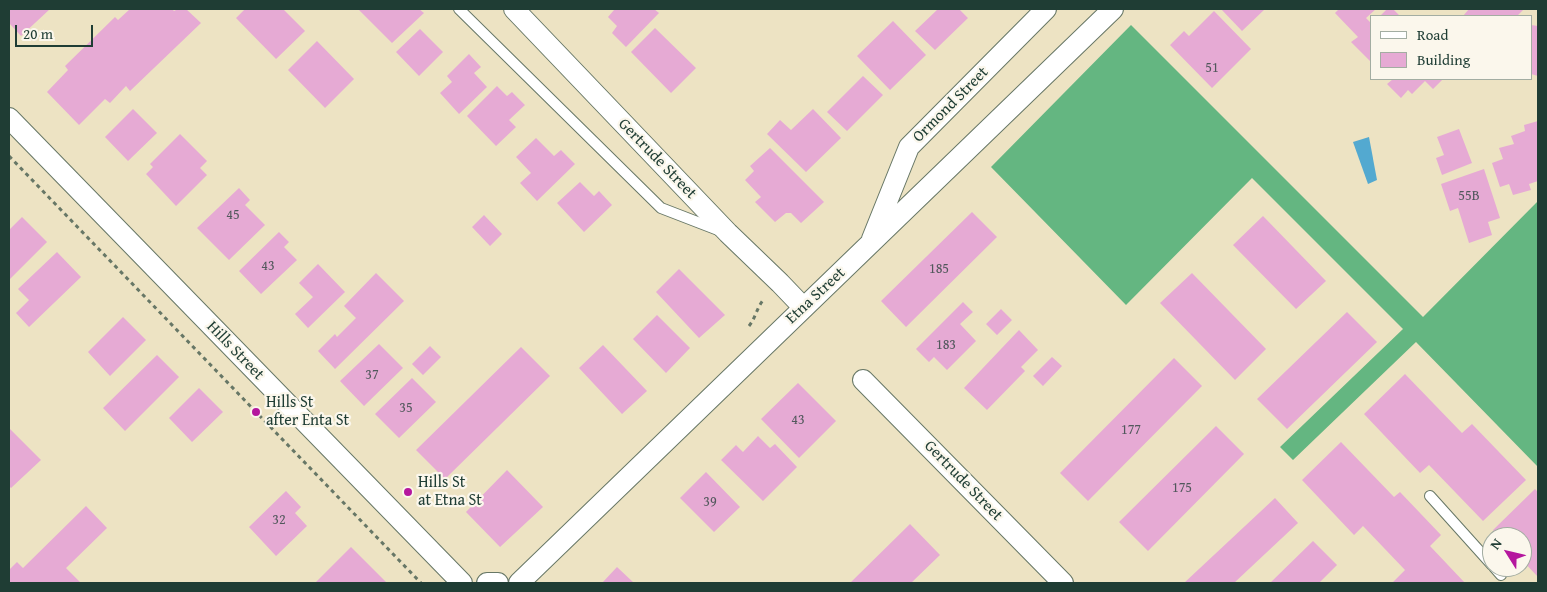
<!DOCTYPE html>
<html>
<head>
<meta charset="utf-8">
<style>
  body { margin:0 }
  #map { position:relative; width:1547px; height:592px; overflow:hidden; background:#ede3c3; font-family:"Gentium Book Plus",serif }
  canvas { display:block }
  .frame { position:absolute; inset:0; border:10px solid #1f3d34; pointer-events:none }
  .legend { position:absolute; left:1370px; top:15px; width:162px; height:65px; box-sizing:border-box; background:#fbf7ec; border:1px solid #a3ada2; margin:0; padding:6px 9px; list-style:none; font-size:15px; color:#1f3d34 }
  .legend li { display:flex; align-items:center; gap:10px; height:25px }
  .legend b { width:25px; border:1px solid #a3ada2 }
  .north { position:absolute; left:1482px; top:527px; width:50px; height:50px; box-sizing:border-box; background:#fbf7ec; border:1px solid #a3ada2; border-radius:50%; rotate:306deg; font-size:14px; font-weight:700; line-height:20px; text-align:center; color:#1f3d34 }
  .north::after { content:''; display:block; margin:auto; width:18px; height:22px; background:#b5179e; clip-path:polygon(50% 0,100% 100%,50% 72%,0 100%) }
  .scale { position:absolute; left:15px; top:25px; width:78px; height:22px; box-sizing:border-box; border:2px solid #1f3d34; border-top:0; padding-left:6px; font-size:15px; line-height:18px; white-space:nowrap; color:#1f3d34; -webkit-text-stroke:4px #fbf7ec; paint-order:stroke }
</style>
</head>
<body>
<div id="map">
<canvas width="1547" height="592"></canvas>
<div class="frame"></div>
<ul class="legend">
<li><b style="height:6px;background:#fff"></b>Road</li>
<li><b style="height:14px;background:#e6aad4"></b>Building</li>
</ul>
<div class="north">N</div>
<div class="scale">20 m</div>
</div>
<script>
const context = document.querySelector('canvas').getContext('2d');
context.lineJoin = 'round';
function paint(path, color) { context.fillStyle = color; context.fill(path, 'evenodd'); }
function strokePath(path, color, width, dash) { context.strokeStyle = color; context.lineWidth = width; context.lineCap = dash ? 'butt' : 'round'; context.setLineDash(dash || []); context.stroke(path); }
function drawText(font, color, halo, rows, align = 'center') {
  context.font = font + ' "Gentium Book Plus",serif'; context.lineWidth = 4.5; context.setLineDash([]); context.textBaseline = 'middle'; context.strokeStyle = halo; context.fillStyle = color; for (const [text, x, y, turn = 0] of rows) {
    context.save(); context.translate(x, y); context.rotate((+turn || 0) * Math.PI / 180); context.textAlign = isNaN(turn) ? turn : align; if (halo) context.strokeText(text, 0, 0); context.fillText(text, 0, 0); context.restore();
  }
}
paint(new Path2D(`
  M1131,25L1423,317L1538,201V467L1416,342L1293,460L1280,447L1403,329L1252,178L1126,305L991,167Z`), '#64b681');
paint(new Path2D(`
  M1369,137L1377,180L1368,184L1353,142Z`), '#53a9d0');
paint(new Path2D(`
  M9,9H50L21,36L9,23Z
  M130,9H172L174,11L178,9H186L201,23L130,91L126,86L110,103L105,99L79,125L47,92L68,70L65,66L115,17L118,20Z
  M245,9H283L305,31L276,59L236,18Z
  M358,9H419L424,13L392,43Z
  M613,9H654L659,13L626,47L612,33L617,26L608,17L614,10Z
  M938,9H959L968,18L935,50L915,31Z
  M1221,9H1265L1242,31Z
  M1339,9H1376L1366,18L1371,23V62L1351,42L1358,37L1335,13Z
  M1387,9H1393L1400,16H1380Z
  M1469,9H1524L1517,16H1463Z
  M1214,11L1251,49L1212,88L1170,45L1184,31L1189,36Z
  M893,21L926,55L890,90L857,56Z
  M1531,25L1538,26V76L1531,74Z
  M655,28L696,68L671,93L631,52Z
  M420,29L443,52L419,76L396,52Z
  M317,41L354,79L325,108L288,70Z
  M469,54L481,67L474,73L487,87L459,114L440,93L452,82L447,76Z
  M863,76L883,95L847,131L827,112Z
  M1393,79H1443L1433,89L1425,81L1412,94L1408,90L1401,98L1387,84Z
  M497,86L507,96L512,92L525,105L509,120L516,127L496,146L467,116Z
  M133,109L157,133L128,161L105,137Z
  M813,109L841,138L806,172L767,134L780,120L791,130Z
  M1538,121V181L1529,184L1531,190L1513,195L1509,184L1500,187L1492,163L1503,159L1499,148L1514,144L1511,136L1525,131L1524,125Z
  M1459,129L1472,163L1442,175L1436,158L1444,155L1437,137Z
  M180,134L207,161L200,168L207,175L176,206L146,174L153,167L150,164Z
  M536,138L554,156L561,150L575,164L537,201L520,183L531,173L516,157Z
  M770,148L824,202L801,223L791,213H786L775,222L755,202L761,197L745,180L754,171L750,166Z
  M1484,169L1500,218L1488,222L1492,235L1469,243L1458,208L1450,211L1441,184Z
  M580,182L594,196L599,191L612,205L584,232L557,203Z
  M239,188L250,200L245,205L265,225L229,260L197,228Z
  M972,212L997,237L906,327L881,301Z
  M484,215L502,234L490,246L472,227Z
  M1263,216L1326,281L1296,309L1233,245Z
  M22,217L47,242L9,280V230Z
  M279,232L289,242L284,247L297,260L261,294L239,271Z
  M57,252L81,277L29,327L16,313L29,300L18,289Z
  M318,264L345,292L308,328L295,314L313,297L299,283Z
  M679,269L725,315L699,338L656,292Z
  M376,273L404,301L335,369L318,351L335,334L337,337L356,318L344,306Z
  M1192,273L1266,349L1235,380L1160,303Z
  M963,302L973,312L960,324L976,341L947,370L934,357L929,362L916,349Z
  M1001,309L1012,320L997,335L986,324Z
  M1347,312L1377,342L1287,429L1257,399Z
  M657,315L690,348L666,373L633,339Z
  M123,317L146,340L110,376L88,352Z
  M1019,330L1038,350L1021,367L1025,371L987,410L964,388Z
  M379,344L403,368L364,406L340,381Z
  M603,345L647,391L622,414L579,368Z
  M430,346L441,357L423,375L412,364Z
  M521,347L550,376L445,479L416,450Z
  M157,355L179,377L125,431L103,408Z
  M1052,357L1062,366L1043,386L1033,376Z
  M1174,358L1202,386L1088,501L1060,473Z
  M1405,374L1462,433L1472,424L1526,480L1483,521L1429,465L1420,473L1364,414Z
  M412,378L436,402L399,438L375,414Z
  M798,383L836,421L799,458L761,419Z
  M199,388L223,412L192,442L169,418Z
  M1216,426L1244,454L1148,551L1119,522Z
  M9,428L41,460L11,488L9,486Z
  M758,436L770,448L775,444L797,467L763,501L721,460L736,445L743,452Z
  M1341,442L1394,497L1400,492L1441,535L1430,546L1465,583H1394L1393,582L1405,570L1363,526L1354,535L1302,480Z
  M507,470L543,507L500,547L466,512Z
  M706,472L740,507L714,532L680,498Z
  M1535,489L1538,492V577L1522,560V537H1499L1493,530Z
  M286,491L301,507L295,513L307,526L276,556L249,527Z
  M1275,498L1298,523L1234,583H1184Z
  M86,506L107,528L66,568L81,583H9V570L17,562L23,568Z
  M910,524L940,555L911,583H850Z
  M1313,541L1337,565L1319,583H1270Z
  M351,547L387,583H315Z
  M617,567L634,583H602Z`), '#e6aad4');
const lane = new Path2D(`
  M459,9L661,208L718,230
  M1430,496L1492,565
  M1494,567L1501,575`);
const street = new Path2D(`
  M514,9L728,233L780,283L803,307
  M9,118L462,583
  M872,239L909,147L1046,9
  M863,380L1063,583
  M487,583H498
  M519,583C717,392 915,201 1113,9`);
strokePath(lane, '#677766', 12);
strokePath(street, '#677766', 22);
strokePath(new Path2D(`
  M9,156L421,583
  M749,326C756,317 757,307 764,299`), '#677766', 3, [4, 4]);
strokePath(lane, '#fff', 10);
strokePath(street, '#fff', 20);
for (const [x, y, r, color] of [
  [256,412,5,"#b5179e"],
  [408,492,5,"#b5179e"]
]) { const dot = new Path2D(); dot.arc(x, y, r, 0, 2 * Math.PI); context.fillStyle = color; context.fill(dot); strokePath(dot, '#fbf7ec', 2); }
drawText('14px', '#51585c', null, [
  ["51",1212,68],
  ["55B",1469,196],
  ["45",233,215],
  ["43",268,266],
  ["185",939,269],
  ["183",946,345],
  ["37",372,375],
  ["35",406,408],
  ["43",798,420],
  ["177",1131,430],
  ["175",1182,488],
  ["39",710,502],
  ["32",279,520]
]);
drawText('16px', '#1f3d34', '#fbf7ec', [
  ["Ormond Street",951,105,-45],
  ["Gertrude Street",657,159,46],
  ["Etna Street",816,296,-43],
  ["Hills Street",235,351,46],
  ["Gertrude Street",963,481,46]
]);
drawText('16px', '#1f3d34', '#fbf7ec', [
  ["Hills St",266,403],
  ["after Enta St",266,421],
  ["Hills St",418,483],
  ["at Etna St",418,501]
], 'left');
</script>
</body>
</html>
